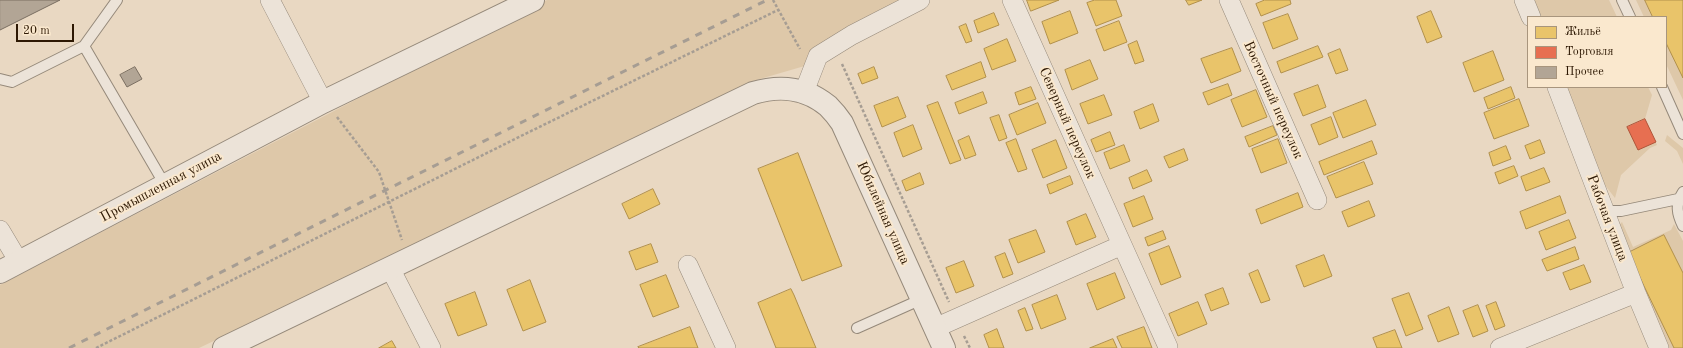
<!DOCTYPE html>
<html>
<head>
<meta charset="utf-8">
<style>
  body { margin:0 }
  #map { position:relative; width:1683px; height:348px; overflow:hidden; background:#e9d8c2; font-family:"Old Standard TT",serif }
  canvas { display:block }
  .legend { position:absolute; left:1527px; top:16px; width:140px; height:72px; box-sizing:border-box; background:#fae8ce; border:1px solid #a8957d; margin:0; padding:5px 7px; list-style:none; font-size:12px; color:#2d1803 }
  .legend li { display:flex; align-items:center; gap:8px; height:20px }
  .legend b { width:20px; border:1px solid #a8957d }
  .scale { position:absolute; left:16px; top:24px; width:58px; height:18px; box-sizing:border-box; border:2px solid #2d1803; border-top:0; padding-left:5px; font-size:12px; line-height:14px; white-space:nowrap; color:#2d1803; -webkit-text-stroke:3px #fae8ce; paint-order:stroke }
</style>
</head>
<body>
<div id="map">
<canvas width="1683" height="348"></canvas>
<ul class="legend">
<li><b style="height:11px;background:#e9c46a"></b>Жильё</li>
<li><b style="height:11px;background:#e76f51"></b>Торговля</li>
<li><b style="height:11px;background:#b2a595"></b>Прочее</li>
</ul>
<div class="scale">20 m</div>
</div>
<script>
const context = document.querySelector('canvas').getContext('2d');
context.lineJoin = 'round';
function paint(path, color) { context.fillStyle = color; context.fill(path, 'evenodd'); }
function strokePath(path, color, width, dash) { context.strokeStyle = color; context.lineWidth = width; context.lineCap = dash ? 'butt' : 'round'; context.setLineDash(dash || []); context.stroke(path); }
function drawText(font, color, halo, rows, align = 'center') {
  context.font = font + ' "Old Standard TT",serif'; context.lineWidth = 4; context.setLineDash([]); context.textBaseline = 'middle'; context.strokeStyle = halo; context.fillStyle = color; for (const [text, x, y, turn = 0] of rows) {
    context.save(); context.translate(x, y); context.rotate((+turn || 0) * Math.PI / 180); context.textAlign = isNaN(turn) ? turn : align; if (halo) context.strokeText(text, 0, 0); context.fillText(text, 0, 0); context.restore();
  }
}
paint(new Path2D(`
  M547,0H903L808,65L753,81L577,168L199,348H0V285Z
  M1526,0H1609L1617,17H1531Z
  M1636,0H1683V100L1666,64V17H1644Z
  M1557,87H1648L1652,95L1645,119L1657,145L1650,148L1621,175L1615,198L1604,184Z
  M1667,135L1683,148V164L1677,151L1665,141Z
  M1622,222L1633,247L1671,230L1674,224L1683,241V348H1666L1618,226Z`), '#dec8a9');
const homes = new Path2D(`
  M1027,0H1059L1031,11Z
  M1095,0H1116L1122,16L1096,26L1087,3Z
  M1186,0H1202L1189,5Z
  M1265,0H1290L1291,4L1261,16L1256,4Z
  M1645,0H1683V78L1666,43V17H1653Z
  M1070,11L1078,33L1050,44L1042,22Z
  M1431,11L1442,37L1427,43L1417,17Z
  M994,13L999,25L978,33L974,21Z
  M1288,14L1298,39L1273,49L1263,23Z
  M1119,21L1127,42L1104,51L1096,30Z
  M966,24L972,41L966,43L959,27Z
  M1007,39L1016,61L992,70L984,49Z
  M1137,41L1144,61L1135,64L1128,45Z
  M1318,46L1323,57L1281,73L1277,62Z
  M1232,48L1241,71L1211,83L1201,59Z
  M1340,49L1348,70L1336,74L1328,54Z
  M1493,51L1504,80L1474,92L1463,63Z
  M1090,60L1098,79L1072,90L1065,70Z
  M981,62L986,77L952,90L946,76Z
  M874,67L878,78L862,84L858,74Z
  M1228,84L1232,95L1208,105L1203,93Z
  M1318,85L1326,107L1303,116L1294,94Z
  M1031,87L1036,99L1019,105L1015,93Z
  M1511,87L1515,98L1488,109L1484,98Z
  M1256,90L1267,117L1242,127L1231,100Z
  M983,92L987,103L959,114L955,103Z
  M1104,95L1112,115L1088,124L1080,104Z
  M898,97L906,117L882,127L874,106Z
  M1519,99L1529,126L1494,139L1484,113Z
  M1366,100L1376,125L1343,138L1333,113Z
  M938,102L961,160L950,164L927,106Z
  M1038,103L1046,123L1017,135L1009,115Z
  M1153,104L1159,121L1140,129L1134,112Z
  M999,115L1007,138L999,141L990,118Z
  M1331,117L1338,137L1319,145L1311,125Z
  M913,125L922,149L903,157L894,133Z
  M1273,126L1277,135L1249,147L1245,137Z
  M1110,132L1115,145L1096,152L1091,140Z
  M969,136L976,155L965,159L958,141Z
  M1016,139L1027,169L1018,172L1006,143Z
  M1278,139L1287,163L1261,173L1252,149Z
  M1056,140L1067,168L1043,178L1032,150Z
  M1540,140L1545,153L1530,159L1525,146Z
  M1372,141L1377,154L1324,175L1319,162Z
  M1124,145L1130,161L1110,169L1104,153Z
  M1506,146L1511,159L1493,166L1489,153Z
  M1184,149L1188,160L1169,168L1164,157Z
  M798,153L842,266L802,281L758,169Z
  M1364,162L1373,184L1336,198L1327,177Z
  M1514,166L1518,176L1499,184L1495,173Z
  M1544,168L1550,182L1526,191L1521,177Z
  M1147,170L1152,181L1133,189L1129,178Z
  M920,173L924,184L906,191L902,181Z
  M1070,176L1073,184L1050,194L1047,185Z
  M653,189L660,204L629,219L622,204Z
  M1298,193L1303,207L1261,224L1256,210Z
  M1144,196L1153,219L1133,227L1124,204Z
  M1560,196L1566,213L1526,229L1520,212Z
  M1369,201L1375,216L1348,227L1342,212Z
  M1086,214L1096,237L1076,245L1067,222Z
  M1569,220L1576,238L1546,250L1539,232Z
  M1036,230L1045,252L1018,263L1009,240Z
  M1163,231L1166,239L1148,246L1145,238Z
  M1664,235L1683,273V348H1674L1628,253Z
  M651,244L658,262L636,270L629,252Z
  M1169,246L1181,277L1161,285L1149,254Z
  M1575,247L1579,259L1547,271L1542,260Z
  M1005,253L1013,274L1003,278L995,257Z
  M1324,255L1332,276L1304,287L1296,266Z
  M964,261L974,286L956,293L946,268Z
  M1584,265L1591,282L1570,290L1563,273Z
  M1258,270L1270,300L1261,303L1249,274Z
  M1115,273L1125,298L1097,310L1087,284Z
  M666,275L679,307L653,317L640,285Z
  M530,280L546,322L523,331L507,290Z
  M1223,288L1229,304L1211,311L1205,295Z
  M791,289L794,295L816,348H776L758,303Z
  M475,292L487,325L458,336L445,304Z
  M1409,293L1423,329L1406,336L1392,299Z
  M1057,295L1066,319L1041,329L1032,305Z
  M1198,302L1207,324L1178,336L1169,314Z
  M1496,302L1505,326L1495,330L1486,306Z
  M1478,305L1488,331L1473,337L1463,311Z
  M1449,307L1459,334L1438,342L1428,316Z
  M1025,308L1033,329L1026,331L1018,311Z
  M690,327L698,348H639L638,347Z
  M1144,327L1152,348H1122L1117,337Z
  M997,329L1004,348H989L984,335Z
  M1395,330L1402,348H1377L1373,338Z
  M1113,339L1117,348H1090Z
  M392,341L396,348H379Z`);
paint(homes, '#e9c46a');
strokePath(homes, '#b1904b', 1);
const shops = new Path2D(`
  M1645,119L1656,142L1638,150L1627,127Z`);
paint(shops, '#e76f51');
strokePath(shops, '#af553a', 1);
const building = new Path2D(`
  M0,0H60L0,30Z
  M135,67L142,79L127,87L120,75Z`);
paint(building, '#b2a595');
strokePath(building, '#7a6e61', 1);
const service = new Path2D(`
  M117,0L84,46L165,185
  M1622,0L1630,17
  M0,79L12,82L84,46
  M1662,87L1683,134
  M1683,192C1675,204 1677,214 1683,226
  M1604,211H1621L1678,199
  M857,328L922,299`);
const minor = new Path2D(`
  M270,0L323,102
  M1012,0L1168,347
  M1229,0L1317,200
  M1524,0L1531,17
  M1557,87L1636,293L1659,348
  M804,92L818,56L852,35L920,0
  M0,230L19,262
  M688,265L726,348
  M390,268L431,348
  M935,328L1122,245
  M1500,348L1636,293`);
const tertiary = new Path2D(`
  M0,272L323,102L533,0
  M224,348L753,93C780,85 805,87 828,106C833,111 838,117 842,123L944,348`);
strokePath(service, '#95897a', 12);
strokePath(minor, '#95897a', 20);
strokePath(tertiary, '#95897a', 24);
strokePath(new Path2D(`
  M773,0L800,49
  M842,64L949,302
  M337,117L379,172L402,240
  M964,336L970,348
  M96,348L523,135L778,10`), '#a69d93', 2.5, [3, 2]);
strokePath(service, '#ece3d8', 10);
strokePath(minor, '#ece3d8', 19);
strokePath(tertiary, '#ece3d8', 22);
strokePath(new Path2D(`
  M69,348L767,0`), '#a69d93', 3, [7, 7]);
drawText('14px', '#2d1803', '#fae8ce', [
  ["Восточный переулок",1273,100,66],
  ["Северный переулок",1067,123,66],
  ["Промышленная улица",161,187,-28],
  ["Юбилейная улица",883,213,66],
  ["Рабочая улица",1607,218,69]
]);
</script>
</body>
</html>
